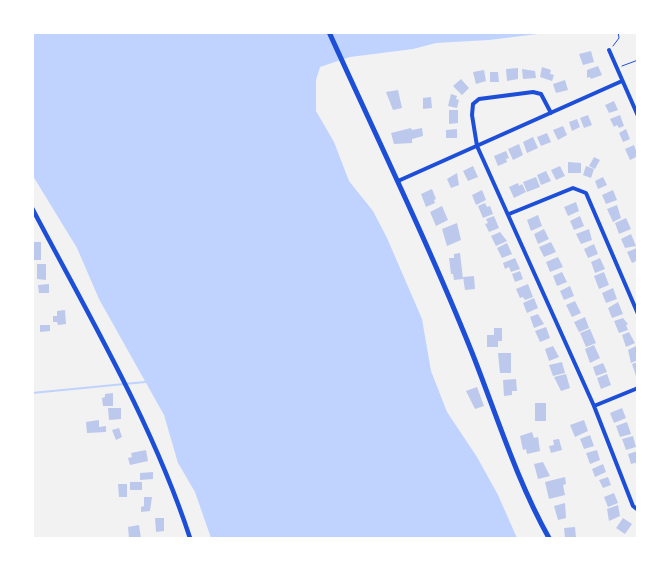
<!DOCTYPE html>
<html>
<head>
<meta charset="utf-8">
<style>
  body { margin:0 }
  #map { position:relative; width:670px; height:571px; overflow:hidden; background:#f2f2f2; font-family:Figtree,sans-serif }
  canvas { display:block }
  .frame { position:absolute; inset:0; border:34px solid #fff; pointer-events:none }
</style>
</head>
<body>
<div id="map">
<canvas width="670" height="571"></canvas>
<div class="frame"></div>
</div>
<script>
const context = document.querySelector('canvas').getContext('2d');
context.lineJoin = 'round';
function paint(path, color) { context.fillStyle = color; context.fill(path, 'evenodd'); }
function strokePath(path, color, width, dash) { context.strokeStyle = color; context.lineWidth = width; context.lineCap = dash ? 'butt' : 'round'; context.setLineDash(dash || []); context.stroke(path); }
paint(new Path2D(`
  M33,33H546L489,40L436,43L413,49L350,57L320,67L316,80V111L334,142L349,181L373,211L387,238L422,319L431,371L447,412L477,457L498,495L517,538H211L195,492L178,463L164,415L99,299L77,248L33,176Z`), '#bfd3fe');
strokePath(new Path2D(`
  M32,393L145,382`), '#bfd3fe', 2);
paint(new Path2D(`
  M591,51L594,62L583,65L579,54Z
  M598,66L602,75L591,79L590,77L587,78V70Z
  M542,67L551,70L550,74L554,75L552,81L540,77Z
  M518,68V79L507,81L506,69Z
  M522,69L535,71L536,78L523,79Z
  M484,70L486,81L476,84L473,72Z
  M490,72H498L499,82H490Z
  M461,79L469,88L462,95L453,86Z
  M565,80L568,90L556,93L553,84Z
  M398,90L402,108L393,110L386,92Z
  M451,94L457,96L456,99L459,100L457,108L448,106Z
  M431,97L432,108L423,109V98Z
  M614,101L618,110L609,113L605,105Z
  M449,110H458V123L449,124Z
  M588,115L592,125L584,128L580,118Z
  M620,115L624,126L619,128L617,125L614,127L610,119Z
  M577,119L580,127L572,131L569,122Z
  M563,126L567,135L558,140L553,130Z
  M411,128L412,130L422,128L423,136L412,139V143L394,144L391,133Z
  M457,129V138H446V130Z
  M626,129L630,139L623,142L619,133Z
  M547,133L551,142L541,146L537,137Z
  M533,137L538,148L527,153L523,142Z
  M519,144L523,155L513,160L508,149Z
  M634,145L638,156L630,160L625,149Z
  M506,151L509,158L506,159L507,162L498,166L494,156Z
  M594,157L600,160L595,169L589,166Z
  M568,162L581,163V173H568Z
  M473,166L478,177L468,181L463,171Z
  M560,166L565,176L556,180L551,170Z
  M586,166L594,169L591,178L583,175Z
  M546,171L551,181L541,185L537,175Z
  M457,173L459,185L451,188L447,179Z
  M536,177L540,187L527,192L523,182Z
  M603,177L607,185L598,189L595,181Z
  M518,183L519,186L522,184L526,192L514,198L509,187Z
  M432,189L436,199L434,200L435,203L426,207L421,194Z
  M482,190L486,200L476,205L472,195Z
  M613,190L617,200L606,204L602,195Z
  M576,202L579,211L568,216L564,207Z
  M485,203L487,207L490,206L493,214L483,218L478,206Z
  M617,205L621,218L613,222L607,209Z
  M442,206L448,220L436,226L430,212Z
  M538,215L542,226L531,231L527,220Z
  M494,216L499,228L489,232L485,224L488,223L486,219Z
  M580,216L584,226L574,230L570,221Z
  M626,218L631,229L619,234L615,223Z
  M457,223L461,240L447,246L442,229Z
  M544,229L549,239L538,244L534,234Z
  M589,229L592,240L581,244L576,234Z
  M500,232L507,241L496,246L491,236Z
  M631,234L636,246L625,248L621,239Z
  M32,242H41V260H32Z
  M551,242L556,252L544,257L539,247Z
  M507,243L512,254L502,258L497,248Z
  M594,244L598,254L588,258L584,249Z
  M637,248L638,260L632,263L627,252Z
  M460,253L463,279L454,280L453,274H451L449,258H454V254Z
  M558,257L563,267L550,272L546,262Z
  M515,258L520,269L511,272L509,267L505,269L503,263Z
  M600,258L605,269L595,273L591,262Z
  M37,264H46V280L37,279Z
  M520,271L523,279L515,282L512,274Z
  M562,272L567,282L557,286L553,276Z
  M604,272L609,285L599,289L594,276Z
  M474,276L475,289L465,290L463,277Z
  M49,284V293H39L38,285Z
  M528,284L533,297L525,300L523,297L520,298L516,289Z
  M570,286L574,296L564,300L560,291Z
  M613,288L617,299L606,303L602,293Z
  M534,298L538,308L527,313L523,303Z
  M575,301L581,313L572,317L566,305Z
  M618,302L623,314L612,318L608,308Z
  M65,310L66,324L58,325L57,322H53V316H57V311Z
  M538,314L544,324L534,328L530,317Z
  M585,317L589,328L579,332L574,322Z
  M623,318L628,324L626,325L628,330L619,333L614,321Z
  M40,325H50V331L40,332Z
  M546,327L550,338L540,342L535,331Z
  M494,328H502V341H498V347H487V335H494Z
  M590,329L596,343L586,347L580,333Z
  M629,332L635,343L626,347L622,335Z
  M594,345L600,358L590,363L585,349Z
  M553,346L559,357L549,361L545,349Z
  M636,346L638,360L631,363L628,350Z
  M498,353H511V373H500Z
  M562,362L565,373L553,376L549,365Z
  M638,362V379H637L632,364Z
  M603,363L607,372L596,376L593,367Z
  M566,374L570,388L561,391L554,377Z
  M607,374L611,385L601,389L597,378Z
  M516,379L517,391H512V395L504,396L503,380Z
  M477,387L484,406L475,409L466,391Z
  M113,393V406H103L102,398L105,397V394Z
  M535,403H546V421H535Z
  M108,408H121V419L109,420Z
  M622,408L626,418L614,423L610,413Z
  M99,420V427L106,426V432L87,433L86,422Z
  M584,420L588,431L575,437L570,425Z
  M627,422L631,434L620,437L616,426Z
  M119,428L122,437L116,440L112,430Z
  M532,432L534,438L538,437L540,451L527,454L526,449L523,450L520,436Z
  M590,435L594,446L584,449L580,439Z
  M633,436L636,447L626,450L622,439Z
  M559,439L562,450L551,453L549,446L554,445L553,440Z
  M146,450L148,461L130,465L128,458L132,457L131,453Z
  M597,450L600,460L590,464L586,453Z
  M638,451V462L631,464L628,454Z
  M543,462L550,476L538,479L534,464Z
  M603,464L606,472L595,477L592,469Z
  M153,472V479L140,480V473Z
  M565,477L566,484L563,485L565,495L549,499L545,482Z
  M608,477L611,485L603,488L599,480Z
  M130,482H142V490H130Z
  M118,484H127V497H119Z
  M614,493L618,503L608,507L604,497Z
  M144,497H152L150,511L141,512V507L144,506Z
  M565,503L566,518L558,520L554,506Z
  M618,505L620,516L609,521L607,509Z
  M155,518H164V531L156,532Z
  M623,518L632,524L625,534L616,528Z
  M139,525L141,538H129L128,527Z
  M575,527L576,538H565L564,528Z`), '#bdc9ec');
strokePath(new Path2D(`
  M613,46L619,38L618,32
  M622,66L638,60`), '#1d4ed8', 1);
strokePath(new Path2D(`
  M609,50L638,116
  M551,113L541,94L533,92L479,99L473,104L472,115L477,146L594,406L633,506L638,510
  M398,181L622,81
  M509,214L573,188L586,193L638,314
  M594,406L638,388`), '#1d4ed8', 4);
strokePath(new Path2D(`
  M32,208C89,316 152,422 190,538`), '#1d4ed8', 4.5);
strokePath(new Path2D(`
  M329,32C377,138 428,243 471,350C496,413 516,479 549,538`), '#1d4ed8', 5);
</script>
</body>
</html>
